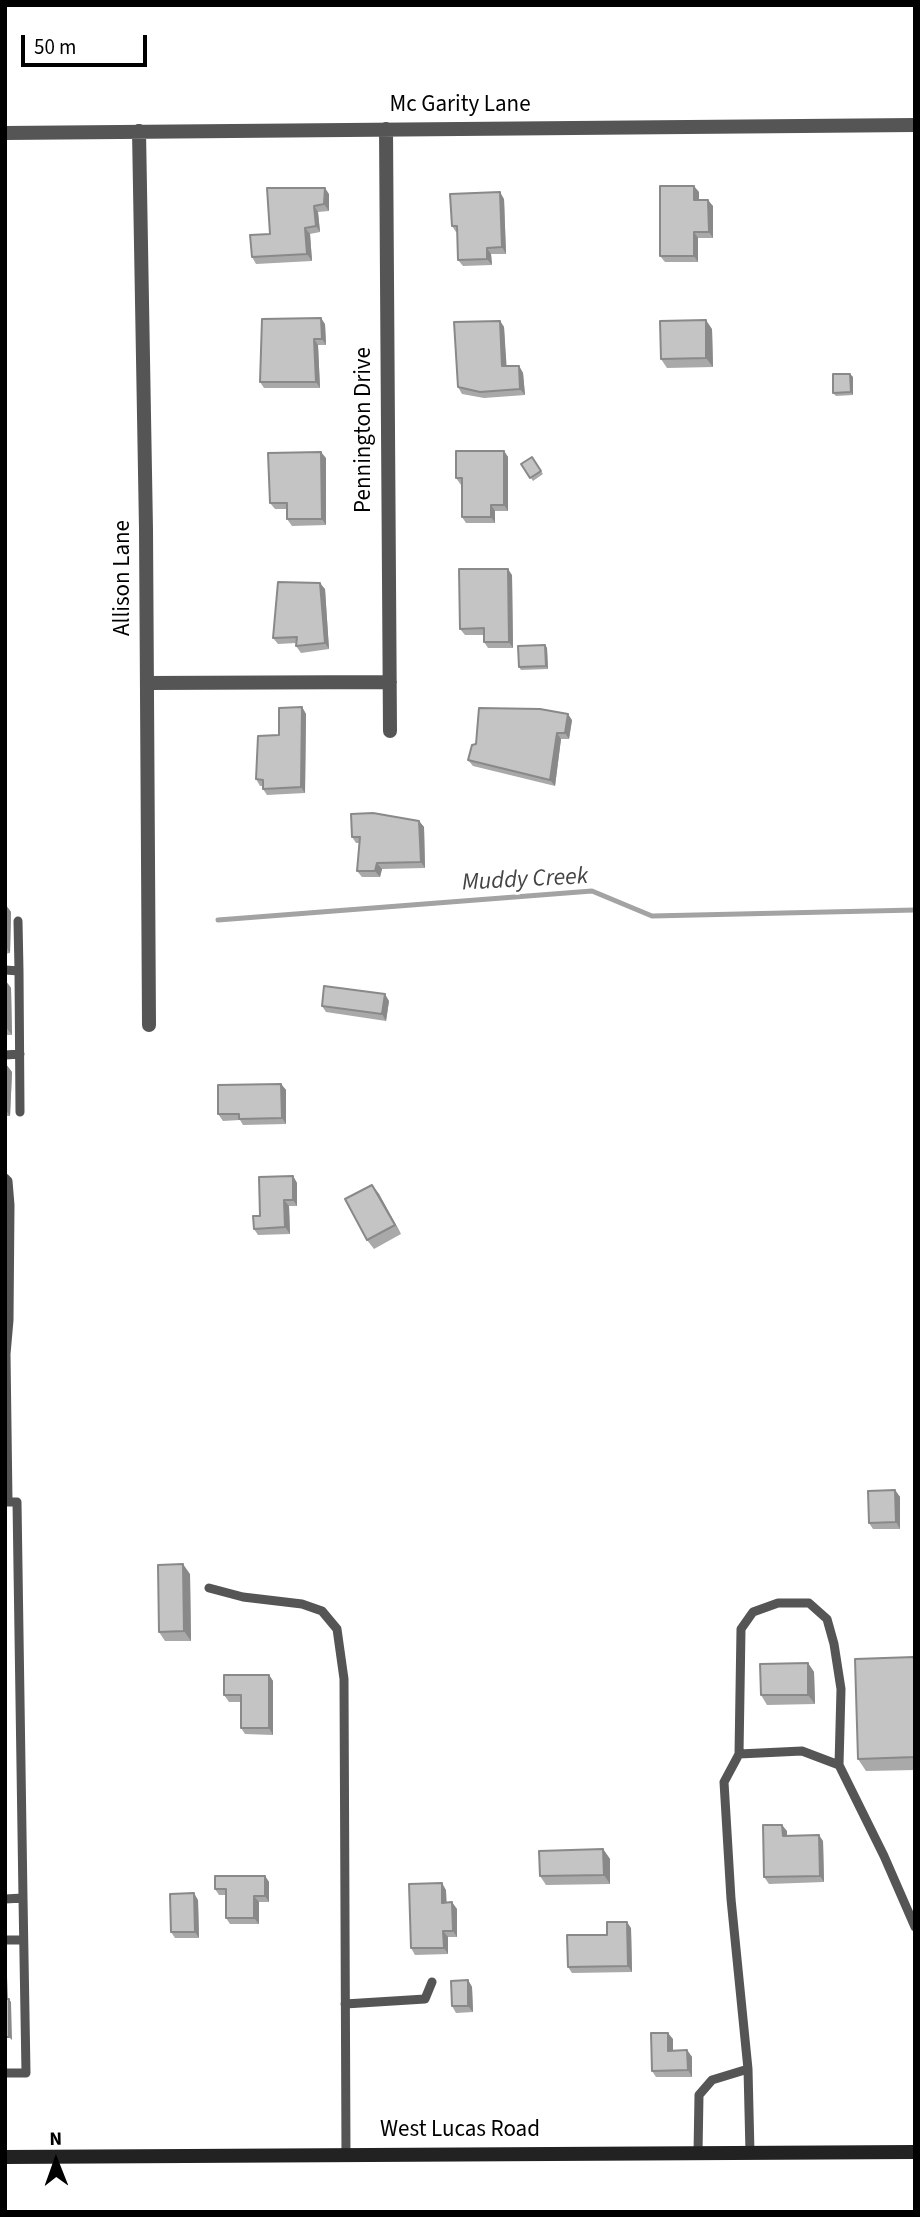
<!DOCTYPE html>
<html>
<head>
<meta charset="utf-8">
<style>
  body { margin:0 }
  #map { position:relative; width:920px; height:2217px; overflow:hidden; background:#fff; font-family:"Source Sans 3",sans-serif }
  canvas { display:block }
  .frame { position:absolute; inset:0; border:7px solid #000; pointer-events:none }
  .north { position:absolute; left:21px; top:2126px; width:70px; height:70px; -webkit-text-stroke:5px #fff; paint-order:stroke; rotate:359deg; font-size:19px; font-weight:700; line-height:28px; text-align:center; color:#000 }
  .north::after { content:''; display:block; margin:auto; width:24px; height:32px; background:#000; clip-path:polygon(50% 0,100% 100%,50% 72%,0 100%) }
  .scale { position:absolute; left:21px; top:35px; width:126px; height:32px; box-sizing:border-box; border:4px solid #000; border-top:0; padding-left:9px; font-size:21px; line-height:24px; white-space:nowrap; color:#000; -webkit-text-stroke:5px #fff; paint-order:stroke }
</style>
</head>
<body>
<div id="map">
<canvas width="920" height="2217"></canvas>
<div class="frame"></div>
<div class="north">N</div>
<div class="scale">50 m</div>
</div>
<script>
const context = document.querySelector('canvas').getContext('2d');
context.lineJoin = 'round';
function strokePath(path, color, width, dash) { context.strokeStyle = color; context.lineWidth = width; context.lineCap = dash ? 'butt' : 'round'; context.setLineDash(dash || []); context.stroke(path); }
function paint(path, color) { context.fillStyle = color; context.fill(path, 'evenodd'); }
function drawText(font, color, halo, rows, align = 'center') {
  context.font = font + ' "Source Sans 3",sans-serif'; context.lineWidth = 6; context.setLineDash([]); context.textBaseline = 'middle'; context.strokeStyle = halo; context.fillStyle = color; for (const [text, x, y, turn = 0] of rows) {
    context.save(); context.translate(x, y); context.rotate((+turn || 0) * Math.PI / 180); context.textAlign = isNaN(turn) ? turn : align; if (halo) context.strokeText(text, 0, 0); context.fillText(text, 0, 0); context.restore();
  }
}
strokePath(new Path2D(`
  M218,920L592,891L652,916L915,910`), '#a3a3a3', 5);
strokePath(new Path2D(`
  M5,970L19,971L18,921
  M19,971L20,1112
  M5,1055L20,1054
  M5,1178L8,1181L10,1205L9,1320L6,1354L8,1502
  M5,1502H17L23,1898L5,1899
  M209,1588L243,1597L302,1604L322,1611L337,1629L344,1679L346,2155
  M739,1754L741,1629L753,1612L778,1603H809L827,1619L834,1644L841,1689L839,1765
  M5,1940H23
  M345,2004L425,1999L432,1982
  M5,2073H26L23,1898
  M698,2153L699,2095L712,2080L748,2069
  M750,2153L748,2069L731,1899L724,1782L739,1754L802,1751L839,1765L884,1856L915,1927`), '#555', 9);
strokePath(new Path2D(`
  M386,129L390,731
  M139,131L146,529L149,1025
  M5,133L915,125
  M147,683L390,682`), '#555', 14);
strokePath(new Path2D(`
  M5,2157L915,2152`), '#222', 14);
paint(new Path2D(`
  M699,192V200L713,206V238H698V262H665L660,256Z
  M329,194V211L318,212L320,232L310,234L312,261L256,264L252,257L270,234Z
  M504,199L506,254H491L492,265L463,266L458,260L457,232H456L452,226Z
  M500,321L504,327L506,366H519L523,373L525,395L484,398L462,394L458,387Z
  M325,324L326,345H318L320,388H264L260,382Z
  M712,329L713,367L667,368L661,359Z
  M850,374L853,377V395L836,396L833,393Z
  M504,451L508,457V511H495V523H466L462,517V484L461,485L456,478Z
  M532,457L543,474L533,481L521,464Z
  M326,458V525L292,526L287,519V509H275L270,503Z
  M512,575L513,648H488L484,642V635H465L460,629Z
  M325,589L329,649L301,653L296,646V643L278,644L273,638Z
  M545,645L547,648L548,669L521,670L519,667Z
  M302,707L306,714L305,793L267,795L263,789V786H260L256,779L279,735Z
  M572,720L569,739H561L555,786L473,766L468,760Z
  M419,821L424,827L425,868L382,869L380,877H362L357,871L359,843H356L352,837Z
  M5,904L11,912L10,953L5,954Z
  M5,980L11,988L12,1035H5Z
  M389,1001L386,1021L326,1012L322,1006Z
  M5,1063L12,1072L10,1116H5Z
  M281,1084L286,1090V1124L243,1125L240,1120L223,1121L218,1114Z
  M293,1176L297,1183V1206H289L290,1234L258,1235L254,1229L260,1216Z
  M372,1185L379,1194L401,1234L374,1249L367,1240Z
  M895,1490L900,1497V1529H873L869,1523Z
  M190,1574L191,1641H165L159,1632Z
  M915,1659V1770L866,1771L858,1759Z
  M808,1663L814,1672L815,1704L767,1705L761,1695Z
  M269,1675L273,1681V1735L245,1734L241,1728V1702H229L224,1695Z
  M787,1831V1836L823,1841L824,1882L769,1884L764,1877Z
  M603,1849L610,1859V1884L546,1885L540,1876Z
  M265,1876L269,1882V1902H259V1924H230L226,1918V1895H219L215,1889Z
  M446,1890V1902L457,1909V1937H448V1954L415,1955L411,1948Z
  M198,1900L199,1938H175L171,1932Z
  M631,1928L632,1972L572,1973L568,1967L607,1935Z
  M468,1980L472,1987L473,2012L456,2013L452,2006Z
  M673,2039V2051L687,2050L692,2057V2077H656L652,2071Z`), '#a9a9a9');
paint(new Path2D(`
  M694,186L699,192V206L694,200Z
  M325,188L329,194V211L324,204Z
  M500,192L504,199L506,254L502,247Z
  M708,200L713,206V238L709,232Z
  M314,206L318,212L320,232L316,226Z
  M305,228L310,234L312,261L307,254Z
  M694,232L698,238V262L694,256Z
  M487,248L491,254L492,265L487,259Z
  M321,318L325,324L326,345L322,339Z
  M706,320L712,329L713,367L706,358Z
  M500,321L504,327L507,372L502,366Z
  M314,339L318,345L320,388L316,382Z
  M519,366L523,373L525,395L520,389Z
  M850,374L853,377V395L851,392Z
  M504,451L508,457V511L504,505Z
  M321,452L326,458V525L322,519Z
  M491,505L495,511V523L491,517Z
  M508,569L512,575L513,648L509,642Z
  M320,583L325,589L329,649L325,643Z
  M545,645L547,648L548,669L546,666Z
  M302,707L306,714L305,793L301,787Z
  M568,714L572,720L569,739L565,733Z
  M557,733L561,739L555,786L550,780Z
  M419,821L424,827L425,868L421,862Z
  M377,863L382,869L380,877L375,871Z
  M5,904L11,912L10,953L5,946Z
  M5,980L11,988L12,1035L5,1026Z
  M385,994L389,1001L386,1021L382,1014Z
  M5,1063L12,1072L10,1116L5,1109Z
  M281,1084L286,1090V1124L282,1118Z
  M293,1176L297,1183V1206L293,1200Z
  M372,1185L379,1194L401,1234L395,1225Z
  M284,1200L289,1206L290,1234L285,1227Z
  M895,1490L900,1497V1529L896,1522Z
  M183,1564L190,1574L191,1641L184,1631Z
  M808,1663L814,1672L815,1704L808,1695Z
  M269,1675L273,1681V1735L269,1728Z
  M782,1825L787,1831V1842L783,1836Z
  M819,1835L823,1841L824,1882L820,1876Z
  M603,1849L610,1859V1884L604,1875Z
  M265,1876L269,1882V1902L265,1896Z
  M442,1883L446,1890L447,1909L442,1903Z
  M194,1893L198,1900L199,1938L195,1932Z
  M254,1896L259,1902V1924L254,1918Z
  M452,1902L457,1909V1937L453,1931Z
  M627,1922L631,1928L632,1972L628,1966Z
  M443,1931L448,1937V1954L444,1948Z
  M5,1973L7,1976L8,2002L6,1999Z
  M468,1980L472,1987L473,2012L468,2006Z
  M9,1999L11,2002L12,2040L9,2037Z
  M668,2033L673,2039V2057L668,2051Z
  M687,2050L692,2057V2077L688,2070Z`), '#898989');
const building = new Path2D(`
  M660,186H694V200H708L709,232H694V256H660Z
  M267,188H325L324,204L314,206L316,226L305,228L307,254L252,257L250,235L270,234Z
  M500,192L502,247L487,248V259L458,260L457,226H452L450,194Z
  M321,318L322,339H314L316,382H260L262,319Z
  M706,320V358L661,359L660,321Z
  M500,321L502,366H519L520,389L480,392L458,387L454,322Z
  M833,374H850L851,392L833,393Z
  M456,451H504V505H491V517H462V478H456Z
  M321,452L322,519H287V503H270L268,453Z
  M532,457L541,471L530,478L521,464Z
  M459,569H508L509,642H484V628L460,629Z
  M278,582L320,583L325,643L296,646L297,637L273,638Z
  M545,645L546,666L519,667L518,646Z
  M302,707L301,787L263,789V780L256,779L258,736L279,735V708Z
  M479,708L540,709L568,714L565,733H557L550,780L468,760L472,745L476,744Z
  M373,813L419,821L421,862L377,863L375,871H357L360,837H352L351,814Z
  M324,986L385,994L382,1014L322,1006Z
  M281,1084L282,1118L239,1119V1114H218V1085Z
  M293,1176V1200H284L285,1227L254,1229L253,1216H260L259,1177Z
  M372,1185L395,1225L367,1240L345,1199Z
  M895,1490L896,1522L869,1523L868,1491Z
  M183,1564L184,1631L159,1632L158,1565Z
  M914,1657L915,1757L858,1759L855,1659Z
  M808,1663V1695H761L760,1664Z
  M224,1675H269V1728H241V1695H224Z
  M763,1825H782L783,1836L819,1835L820,1876L764,1877Z
  M603,1849L604,1875L540,1876L539,1851Z
  M215,1876H265V1896H254V1918H226V1889H215Z
  M442,1883V1903L452,1902L453,1931H443L444,1948H411L409,1884Z
  M194,1893L195,1932H171L170,1894Z
  M607,1922H627L628,1966L568,1967L567,1935H607Z
  M5,1973L6,1999H9V2037H5Z
  M468,1980V2006H452L451,1981Z
  M651,2033H668V2051L687,2050L688,2070L652,2071Z`);
paint(building, '#c4c4c4');
strokePath(building, '#898989', 2);
drawText('23px', '#000', '#fff', [
  ["Mc Garity Lane",460,106],
  ["Pennington Drive",365,430,-90],
  ["Allison Lane",124,578,-90],
  ["West Lucas Road",460,2131]
]);
drawText('italic 24px', '#444', '#fff', [
  ["Muddy Creek",525,881,-3]
]);
</script>
</body>
</html>
